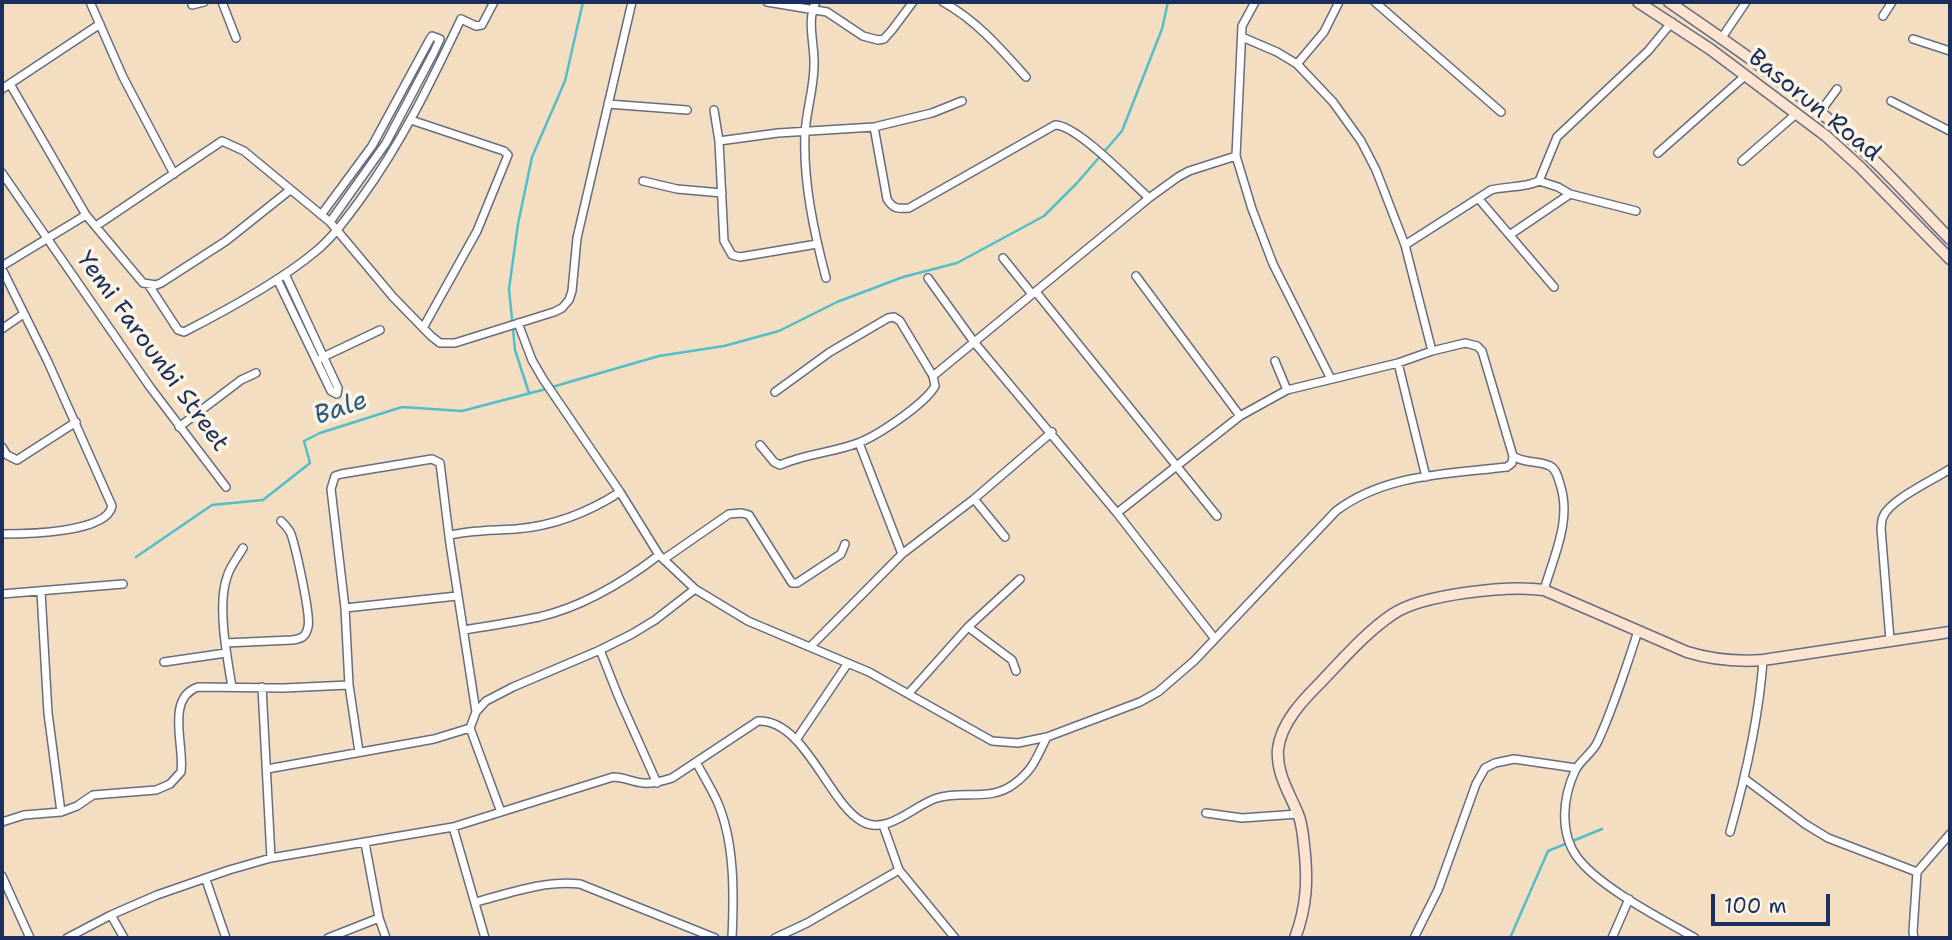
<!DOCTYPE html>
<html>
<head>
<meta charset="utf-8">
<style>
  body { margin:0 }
  #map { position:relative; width:1952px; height:940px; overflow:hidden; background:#f3dec1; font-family:"Shantell Sans",sans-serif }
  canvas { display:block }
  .frame { position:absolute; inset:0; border:4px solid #1b2f5e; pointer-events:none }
  .scale { position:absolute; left:1711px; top:894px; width:119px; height:32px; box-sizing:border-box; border:4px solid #1b2f5e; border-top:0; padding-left:9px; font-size:21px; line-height:24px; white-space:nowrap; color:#1b2f5e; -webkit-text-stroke:5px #fcf5e5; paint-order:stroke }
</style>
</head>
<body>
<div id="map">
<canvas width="1952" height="940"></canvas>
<div class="frame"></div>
<div class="scale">100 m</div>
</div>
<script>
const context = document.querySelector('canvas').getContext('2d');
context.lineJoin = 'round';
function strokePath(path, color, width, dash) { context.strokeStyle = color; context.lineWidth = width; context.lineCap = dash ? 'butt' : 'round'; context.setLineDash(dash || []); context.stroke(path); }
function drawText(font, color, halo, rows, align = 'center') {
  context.font = font + ' "Shantell Sans",sans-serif'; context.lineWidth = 7; context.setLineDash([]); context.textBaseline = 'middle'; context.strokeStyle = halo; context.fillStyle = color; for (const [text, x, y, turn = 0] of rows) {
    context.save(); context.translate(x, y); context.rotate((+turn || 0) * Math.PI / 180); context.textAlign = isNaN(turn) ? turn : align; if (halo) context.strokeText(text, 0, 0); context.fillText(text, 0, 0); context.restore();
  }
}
strokePath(new Path2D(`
  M552,387L659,356L724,346L779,331L837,302L903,277L957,263L1044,216L1077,183L1122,131L1162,29L1168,2
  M529,393L515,350L509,289L518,224L532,157L565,81L583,2
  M136,557L212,505L263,500L310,463L304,441L320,433L402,407L462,411L546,389
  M1510,938L1548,851L1602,829`), '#51beca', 2.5);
const street = new Path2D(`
  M90,2L123,77L174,174
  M222,2L236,38
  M767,2L827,12L863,36L878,40L884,39L892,30L913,2
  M816,2C806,20 815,45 814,65C814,89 806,111 805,134C803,182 814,232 826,278
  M943,2C977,21 1000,48 1026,77
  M1255,2L1242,26L1236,156L1252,209L1273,264L1331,379
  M1375,2L1501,112
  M192,5L204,2
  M1883,16L1892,2
  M1242,37L1277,52L1297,64L1333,102L1361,141L1376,170L1405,245L1432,351
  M1721,39L1746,2
  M1913,39L1950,51
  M1297,64L1324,32L1339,2
  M10,84L86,215L143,283L156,285L161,283L226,241L290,190
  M2,89L100,24
  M1891,101L1950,131
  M608,104L687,110
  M714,110L719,141
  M1820,112L1837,89
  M411,120L504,151L508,155L477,231L423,328
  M874,127L887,199C893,209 898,209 909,208L1055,125C1077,125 1130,181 1149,198
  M1658,153L1746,75
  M1742,161L1796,114
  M2,173L150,387L226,487
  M643,181L677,189L722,193
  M1539,181L1558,187L1570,194L1636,211
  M1478,198L1554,287
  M321,215L372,146L430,39L432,36L440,39L434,52L386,143L330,222
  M96,226L222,141L244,151L330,222L393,297L431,336L440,343H455L554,312L562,308L569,300L572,291L577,238L632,2
  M1511,234L1570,194
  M817,244L740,257L732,255L724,241L719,141L778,133L874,127L932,113L962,101
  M1405,245L1491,190C1506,186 1525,188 1539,181L1557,137L1648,51L1672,22
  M1003,258L1032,294
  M2,266L86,215
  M2,269L48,362L112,506C107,533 25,534 2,534
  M1136,276L1240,416
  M928,278L974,342L1117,513L1215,639
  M277,279L331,391L337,394L338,388L285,274
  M148,284L178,330L184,332C225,311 280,281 315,252C333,237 346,219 360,200C401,144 431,82 461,19L476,26L482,25L494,2
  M1036,292L1217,516
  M518,323L532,360L543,379L620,492L659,555L695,589L748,621L869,672L992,741L1018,743L1047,737
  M2,329L22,315
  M321,358L380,330
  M1275,361L1287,390
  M1398,363L1426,477
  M775,392L830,352L888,318L894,317L900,321L933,376
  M179,427L241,380L256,373
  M859,443L902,554
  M760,445L774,462L780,465C807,453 832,453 858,443C877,436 925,404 935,386L933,376L1149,198L1178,177L1189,171L1236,156
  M2,447L7,455L17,460L76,422
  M1513,456C1525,464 1538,460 1550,466C1556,469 1558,477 1560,484C1572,520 1554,555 1544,590
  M974,499L1005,537
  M450,535C473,530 493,530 516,529C553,526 589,512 620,492
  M664,559L729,514L742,513L749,515L792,583H797L841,554L845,544
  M41,592L48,713L61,812
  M2,594L123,584
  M345,608L457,596
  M968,627L1012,660L1016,671
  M464,630C489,626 514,622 539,617C581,607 624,582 659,555
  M1638,631C1626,668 1614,706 1598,741C1593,753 1580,760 1575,771C1563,797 1559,832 1577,857C1599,887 1662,919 1695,938
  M1890,640L1881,528C1882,524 1881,520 1883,517C1889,500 1935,479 1950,469
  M225,643L292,640C301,639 306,637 308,627C311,615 296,549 291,534C289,529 285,525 281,521
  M810,647L902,554L974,499L1052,432
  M600,650L619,698L657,783
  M164,662L226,653
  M232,687C227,657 217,605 227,577C230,566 238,557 243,548
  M262,687L271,858
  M909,693L968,627L1020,579
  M470,728L501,812
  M796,740L848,663
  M359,752L349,685L345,608L331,489L335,476L341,474L432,459L440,463L450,544L476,712
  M696,762C703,775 711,788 717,801C735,842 734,895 732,938
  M267,769L434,739L470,728L476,712L486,701L513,687L600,650L632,634L655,620L695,589
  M1745,779L1805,824L1828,838L1917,872
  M1206,813L1242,818L1298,814
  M2,822L24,815L61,812L77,806L93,795L156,790L170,784L181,772C185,747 165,698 198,687L284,688L349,685
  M883,825L899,870L955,938
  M453,827L485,938
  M1730,832C1746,775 1759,719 1763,660
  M365,843L379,918L386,938
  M2,876L30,938
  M206,880L226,938
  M476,902C510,893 545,880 580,884L715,938
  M111,915L124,938
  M67,938L111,915L157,895L229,870L271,858L453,827L613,777C624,777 632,782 643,783C653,784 662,781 672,778L758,721C805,719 829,805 863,822C888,835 914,805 937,798C963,790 990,802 1014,784C1034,769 1036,758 1047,737L1140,702L1158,692L1194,661L1336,511C1385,474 1448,474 1507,467L1512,463L1513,456L1482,351L1477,346L1465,343L1432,351L1398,363L1287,390L1240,416L1117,513
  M328,938L379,918
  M775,938L807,923L899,870
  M1414,938L1438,890L1476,784L1485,768L1495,763L1514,759L1576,768
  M1612,938L1629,899
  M1914,938L1913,932L1917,872L1950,834`);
const secondary = new Path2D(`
  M1638,2L1710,49L1826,136L1860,167L1950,259
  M1669,2C1725,41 1782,79 1833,123C1875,158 1912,200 1950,239
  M1295,938C1307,906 1308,879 1304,845C1303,835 1302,823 1298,814C1289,792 1276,773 1278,749C1281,723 1303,700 1320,683C1343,659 1366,632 1393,614C1423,594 1509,585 1544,590L1687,652C1713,660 1736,662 1763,660L1950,632`);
strokePath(street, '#676c81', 10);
strokePath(secondary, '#676c81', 13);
strokePath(street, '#fff', 7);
strokePath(secondary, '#fde4d1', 10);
drawText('24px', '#1b2f5e', '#fcf5e5', [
  ["Basorun Road",1814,106,39],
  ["Yemi Farounbi Street",152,352,54]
]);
drawText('italic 26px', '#2b5a7e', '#fcf5e5', [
  ["Bale",341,409,-19]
]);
</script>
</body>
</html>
